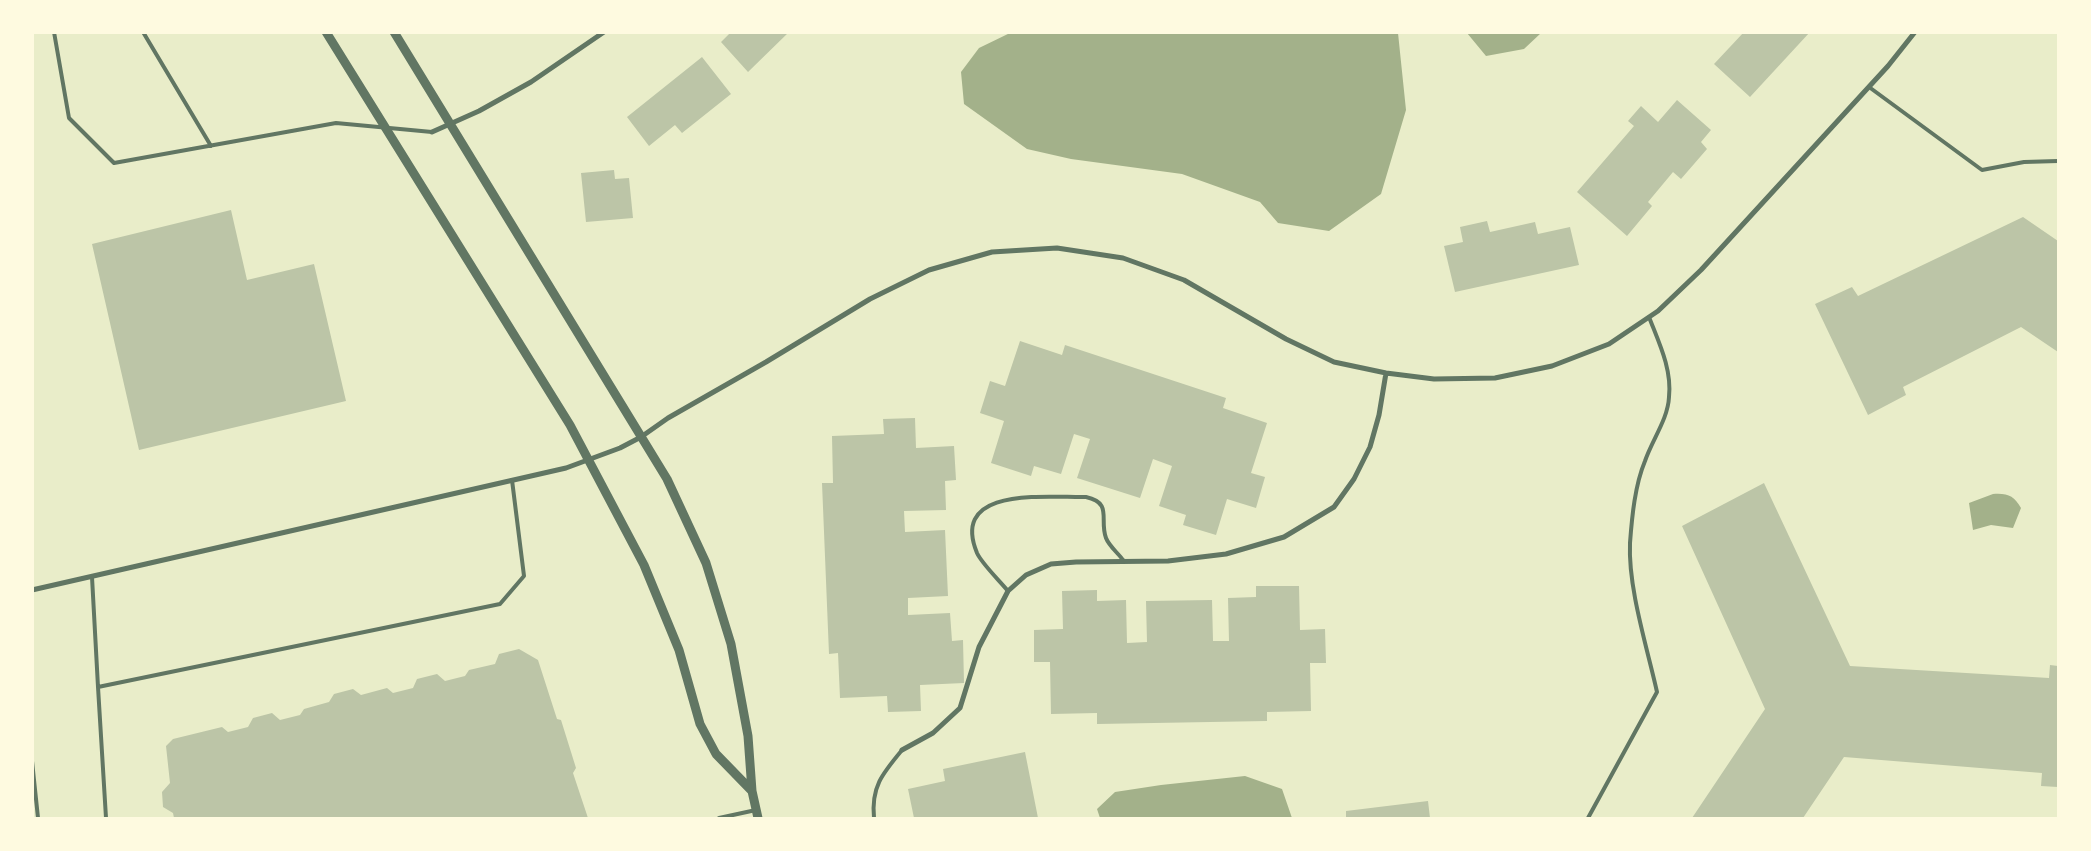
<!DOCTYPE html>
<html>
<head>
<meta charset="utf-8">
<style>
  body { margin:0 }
  #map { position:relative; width:2091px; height:851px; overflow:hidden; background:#e9edc9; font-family:"Exo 2",sans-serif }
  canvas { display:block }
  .frame { position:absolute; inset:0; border:34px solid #fefae0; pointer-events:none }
</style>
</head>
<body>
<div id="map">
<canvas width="2091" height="851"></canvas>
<div class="frame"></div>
</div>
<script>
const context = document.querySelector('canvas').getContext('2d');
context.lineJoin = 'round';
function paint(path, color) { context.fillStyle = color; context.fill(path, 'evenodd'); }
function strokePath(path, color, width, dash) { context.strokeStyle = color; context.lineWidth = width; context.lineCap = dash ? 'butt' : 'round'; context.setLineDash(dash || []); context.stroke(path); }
paint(new Path2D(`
  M1012,32L1398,33L1406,110L1381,194L1329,231L1278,223L1260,202L1182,174L1071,159L1027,149L964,104L961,72L979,48Z
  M1467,33H1541L1524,49L1486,56Z
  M1993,494C2008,493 2014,496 2021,508L2013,528L1991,525L1973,530L1969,503Z
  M1245,776L1282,789L1292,818H1100L1097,809L1115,792L1161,785Z`), '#a3b18a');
paint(new Path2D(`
  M731,32H789L748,72L721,42Z
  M1744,32H1810L1750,97L1714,64Z
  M702,57L731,94L682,133L675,125L649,146L627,117Z
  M1677,100L1711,130L1701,142L1707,149L1681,179L1673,172L1648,202L1652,206L1627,236L1577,192L1634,126L1628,121L1641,106L1658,122Z
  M614,170L615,179L629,178L633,218L586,222L581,173Z
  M231,210L247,280L314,264L346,401L139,450L92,244Z
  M2023,217L2058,241V352L2021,327L1903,387L1906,395L1868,415L1815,304L1852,287L1858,296Z
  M1487,221L1490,232L1535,222L1538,234L1570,227L1579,265L1455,292L1444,246L1463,242L1460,227Z
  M1020,341L1062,355L1065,345L1226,398L1223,408L1267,423L1251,473L1265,477L1256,508L1227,499L1216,535L1183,525L1186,515L1159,506L1172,466L1153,459L1140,498L1077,478L1090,439L1074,434L1061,474L1034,466L1031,476L991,463L1004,421L980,413L990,381L1005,386Z
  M915,418L916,448L954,446L956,480L945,481L946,510L904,511L905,532L945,530L948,596L908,598V615L950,613L952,641L963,640L964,683L920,685L921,711L888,712L887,696L840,698L838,653L829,654L822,483H833L832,436L884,434L883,419Z
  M1764,483L1850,666L2049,678L2050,665L2058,666V787L2041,786L2042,773L1844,757L1803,818H1692L1765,709L1682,526Z
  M1256,586H1299L1300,630L1325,629L1326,663H1310L1311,711L1267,712V721L1097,724V713L1051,714L1050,662H1034V630L1063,629L1062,591L1097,590V601L1126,600L1127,643L1147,642L1146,601L1212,600L1213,641H1229L1228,598L1256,597Z
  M519,649L538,660L557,719L561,720L576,768L573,773L588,818H174L173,813L163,807L162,792L170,783L166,746L173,739L222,727L228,732L248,727L253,718L272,713L280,720L300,715L304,709L329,702L334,694L353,689L361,695L387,688L393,693L413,688L417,679L437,674L445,681L465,676L469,670L495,664L499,654Z
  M1025,752L1038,818H914L908,789L945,781L943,769Z
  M1428,801L1430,818H1346V811Z`), '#bcc5a7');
strokePath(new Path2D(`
  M54,32L69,118L114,163L336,123L432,132
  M143,32L211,146
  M1869,87L1982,170L2024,162L2058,161
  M92,577L98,687
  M1008,591C1000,581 982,564 977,553C949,485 1049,498 1086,497C1113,503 1099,519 1106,538C1109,546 1118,553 1123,560
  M32,761L38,818
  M106,818L98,687L500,604L524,576L512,480
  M719,818L756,810
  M874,818C871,787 882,774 902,750
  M1588,818L1657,692C1647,647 1628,588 1630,543C1632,516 1635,485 1645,461C1652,440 1668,419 1669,397C1672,369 1659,343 1649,317`), '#617663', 4);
strokePath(new Path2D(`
  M432,132L479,111L531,82L604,32
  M32,590L566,468L620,448L641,437L668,418L766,362L870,299L929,270L992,252L1057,248L1123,258L1184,280L1286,339L1334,362L1386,373L1434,379L1495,378L1552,366L1609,344L1658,311L1701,270L1888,66L1915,32
  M902,750L933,733L960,708L979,647L1008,591L1026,575L1051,564L1076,562L1168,561L1226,554L1284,537L1334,507L1354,479L1370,447L1379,415L1386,373`), '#617663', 5);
strokePath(new Path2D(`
  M326,32L570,425L644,565L679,650L700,724L716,754L752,791
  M394,32L667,479L706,563L731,644L748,736L752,791L758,818`), '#617663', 9);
</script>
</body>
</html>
